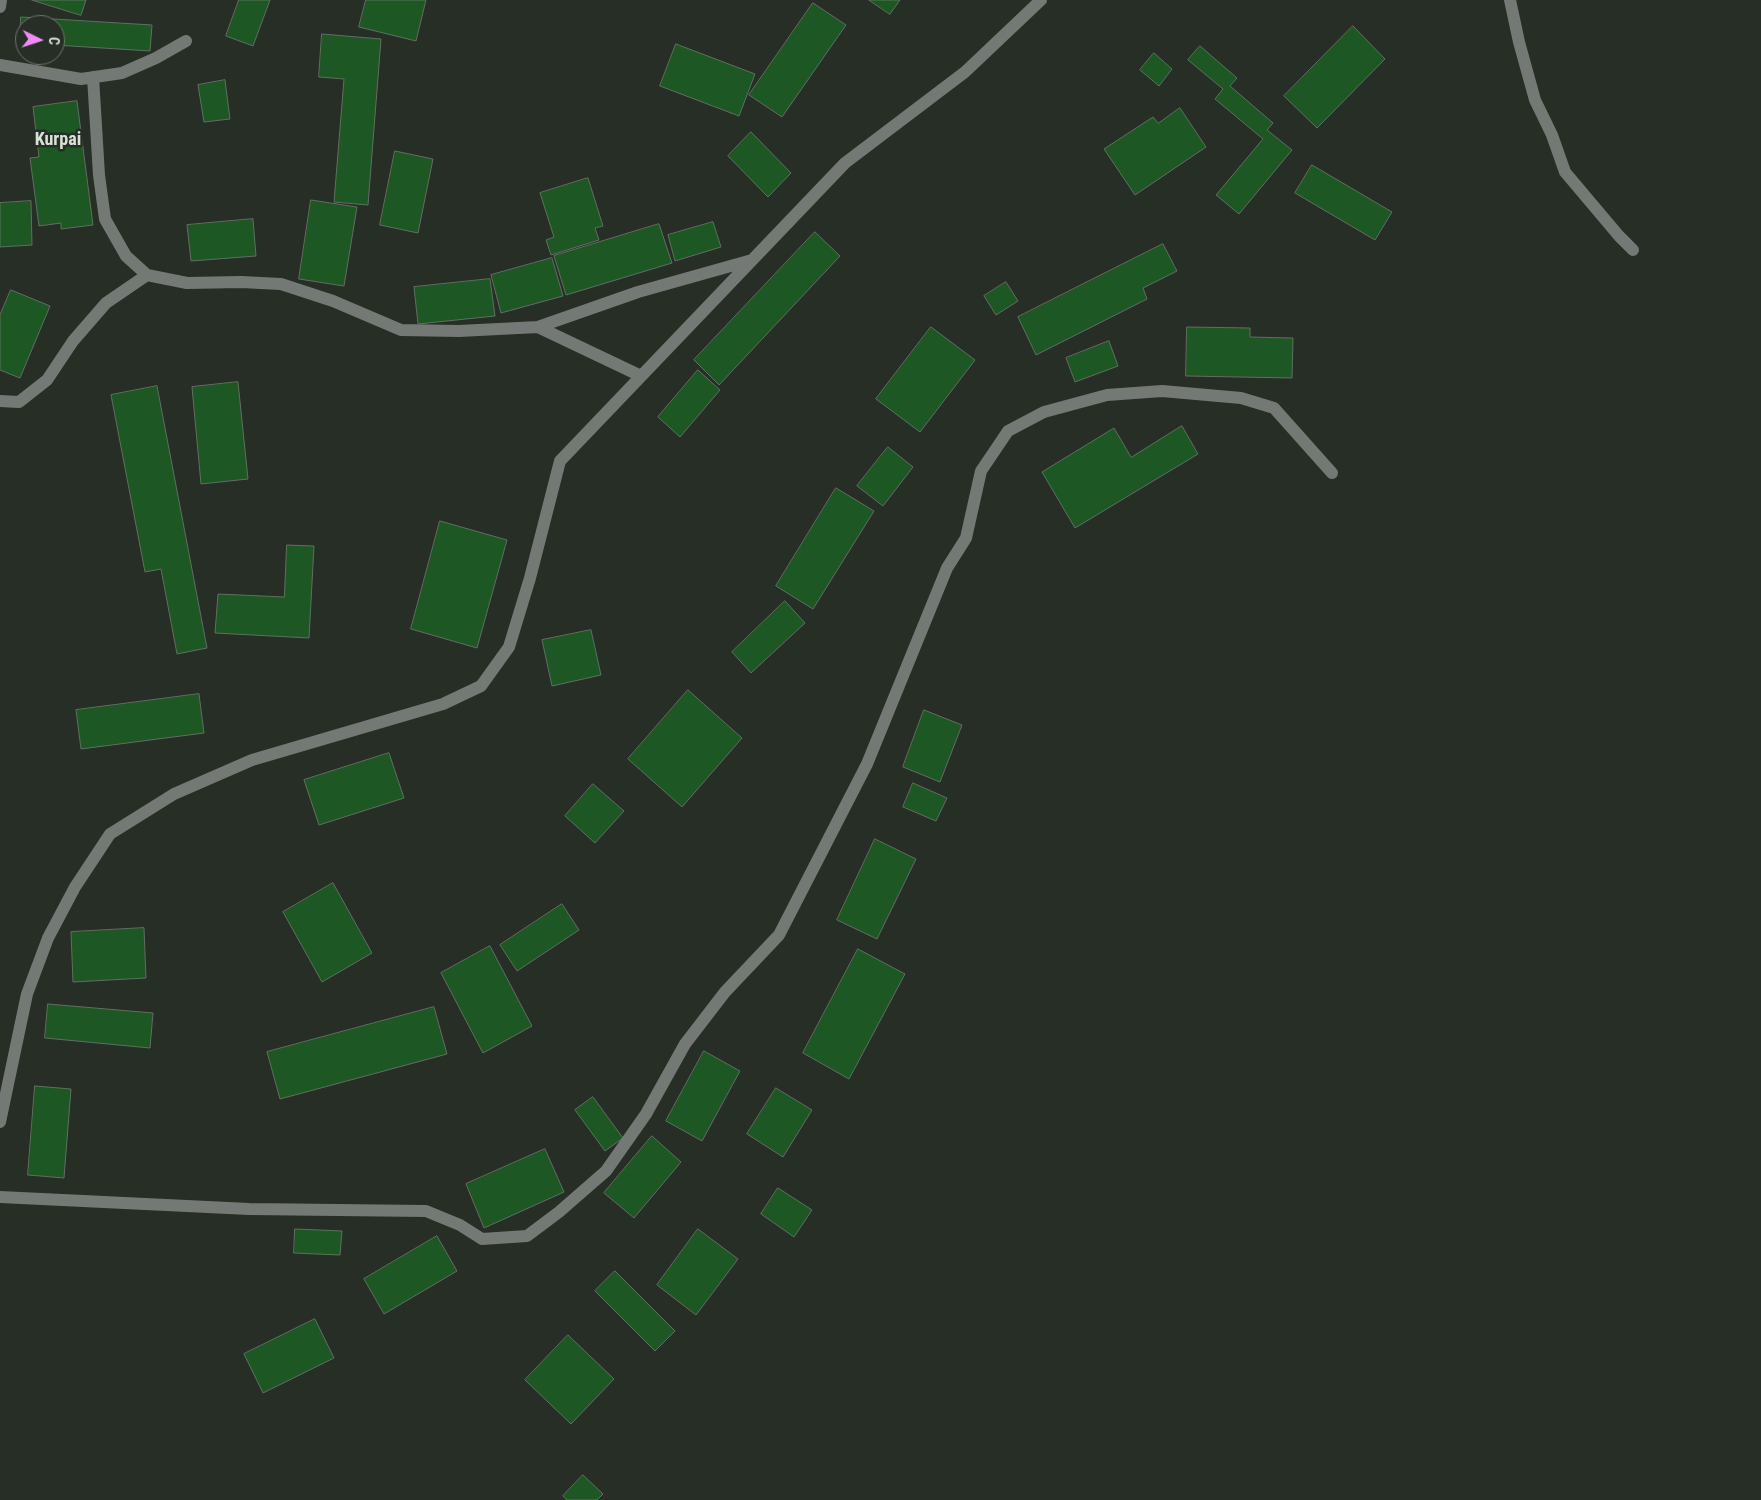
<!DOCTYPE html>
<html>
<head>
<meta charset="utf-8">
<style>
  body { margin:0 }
  #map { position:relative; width:1761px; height:1500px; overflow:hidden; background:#262e26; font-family:"Roboto Condensed",sans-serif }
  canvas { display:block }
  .north { position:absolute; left:15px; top:15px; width:50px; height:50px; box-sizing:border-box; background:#262e26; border:1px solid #6c736c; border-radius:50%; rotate:94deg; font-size:14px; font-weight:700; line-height:20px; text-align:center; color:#d5dad5 }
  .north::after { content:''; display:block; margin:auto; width:18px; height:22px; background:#f08bf5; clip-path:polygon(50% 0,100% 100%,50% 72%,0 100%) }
</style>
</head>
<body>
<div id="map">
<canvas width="1761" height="1500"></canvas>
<div class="north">С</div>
</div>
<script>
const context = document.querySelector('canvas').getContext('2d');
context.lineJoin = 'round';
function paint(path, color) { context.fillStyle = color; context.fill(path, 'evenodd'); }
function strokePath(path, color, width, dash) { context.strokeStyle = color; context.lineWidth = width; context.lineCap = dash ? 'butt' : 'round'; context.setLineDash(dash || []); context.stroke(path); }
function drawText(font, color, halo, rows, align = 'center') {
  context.font = font + ' "Roboto Condensed",sans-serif'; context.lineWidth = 5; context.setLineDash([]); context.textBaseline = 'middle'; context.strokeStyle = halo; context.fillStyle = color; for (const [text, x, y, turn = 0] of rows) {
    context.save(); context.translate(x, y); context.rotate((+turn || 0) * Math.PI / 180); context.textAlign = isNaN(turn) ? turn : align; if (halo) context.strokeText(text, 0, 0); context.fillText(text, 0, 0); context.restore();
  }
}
const building = new Path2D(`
  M32,0H86L81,15Z
  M239,0H270L253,46L226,36Z
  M366,0H426L416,41L359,27Z
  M869,0H900L890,14Z
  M813,3L846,25L782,117L749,95Z
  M21,17L152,25L150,51L55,45V25H25V43H20Z
  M1353,26L1385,59L1317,128L1284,96Z
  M322,34L381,39L368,205L334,202L344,79L319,77Z
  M676,44L755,74L739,116L660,86Z
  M1200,46L1237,78L1230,86L1273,123L1267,130L1292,150L1239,214L1216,195L1263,139L1215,99L1223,89L1188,60Z
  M1154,53L1172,69L1159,86L1140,70Z
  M225,80L230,119L204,122L198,85Z
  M77,101L93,225L61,229V223L39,226L30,158L39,157L33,107Z
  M1180,108L1206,147L1135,195L1104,149L1153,117L1158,123Z
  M751,132L791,173L768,197L728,156Z
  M395,151L433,159L418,233L380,225Z
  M1312,165L1392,212L1375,240L1295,193Z
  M588,178L603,226L595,228L599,240L551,255L546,240L554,237L540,193Z
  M311,200L357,207L344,286L299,279Z
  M31,201L32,245L0,247V203Z
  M253,219L256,256L191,261L187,225Z
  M713,222L721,247L675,261L668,235Z
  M659,224L672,263L566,295L554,256Z
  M815,232L840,256L719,385L694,360Z
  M1163,244L1177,271L1143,288L1147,299L1036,355L1018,317Z
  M552,258L563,296L501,313L491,275Z
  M490,279L495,316L418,324L414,287Z
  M1006,282L1018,301L996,315L984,296Z
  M11,290L50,306L20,378L0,370V315Z
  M931,327L975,360L920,432L876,399Z
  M1187,327L1250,328V337L1293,338L1292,378L1186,376Z
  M1109,341L1118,366L1075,382L1066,358Z
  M698,370L720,390L680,437L658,417Z
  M238,382L248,479L201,484L192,387Z
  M157,386L207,648L177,654L161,569L145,572L111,395Z
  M1182,426L1198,454L1075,528L1042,472L1114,428L1131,457Z
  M888,447L913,467L883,506L857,486Z
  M836,488L874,511L813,609L776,586Z
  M440,521L507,540L477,648L411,629Z
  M287,545L314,546L309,638L215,633L218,594L284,597Z
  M785,601L805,623L751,673L732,652Z
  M591,630L601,675L552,686L542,640Z
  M688,690L742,738L682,807L628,759Z
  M199,694L204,733L81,749L76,710Z
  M924,710L962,725L940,782L903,767Z
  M389,753L404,798L319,825L304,780Z
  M913,783L947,798L936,821L903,807Z
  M593,784L624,811L595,843L565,816Z
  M875,839L916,859L877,939L837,920Z
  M333,883L372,953L322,982L283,912Z
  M562,904L579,930L517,971L500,945Z
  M144,928L146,978L73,982L71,932Z
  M490,946L532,1026L483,1053L441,973Z
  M858,949L905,974L849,1079L803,1053Z
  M48,1004L153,1013L150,1048L45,1038Z
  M434,1007L447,1054L280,1099L267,1052Z
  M704,1051L740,1071L702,1141L666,1121Z
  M35,1086L71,1089L64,1178L28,1175Z
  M776,1088L812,1110L783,1157L747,1134Z
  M593,1097L623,1138L605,1151L575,1110Z
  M652,1136L681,1162L634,1218L604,1193Z
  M545,1149L564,1192L484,1228L466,1184Z
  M778,1188L812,1210L794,1237L761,1214Z
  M295,1229L342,1231L340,1255L294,1253Z
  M698,1229L738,1259L696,1315L657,1285Z
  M437,1236L457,1271L384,1314L364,1279Z
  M615,1271L675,1331L655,1351L595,1291Z
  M315,1319L334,1358L263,1393L244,1354Z
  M568,1335L614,1379L571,1424L525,1380Z
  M583,1475L603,1494L597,1500H567L563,1496Z`);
paint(building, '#1d5824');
strokePath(building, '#636d63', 1);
strokePath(new Path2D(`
  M1510,0L1519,42L1535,100L1552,135L1565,172L1619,236L1633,250
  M0,7L1,0
  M0,65L81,79L122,73L156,58L186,41
  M93,77L99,175L105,219L126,256L147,275L187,283L241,282L281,284L333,301L401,330L459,331L538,327L641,376
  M538,327L638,292L752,260
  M0,401L19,402L47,380L73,341L106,303L147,275
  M0,1122L27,994L48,938L75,887L110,834L174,794L252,760L443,704L481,686L509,647L530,578L560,461L845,163L965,72L1041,0
  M0,1197L249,1209L426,1211L460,1225L482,1239L527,1236L559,1212L606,1171L646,1114L685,1044L725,992L779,935L867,764L947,568L966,538L981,471L1008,431L1044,412L1107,395L1162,391L1241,398L1274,408L1332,473`), '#757975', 12);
drawText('bold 18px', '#d8e3d8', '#262e26', [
  ["Kurpai",58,140]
]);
</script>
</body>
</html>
